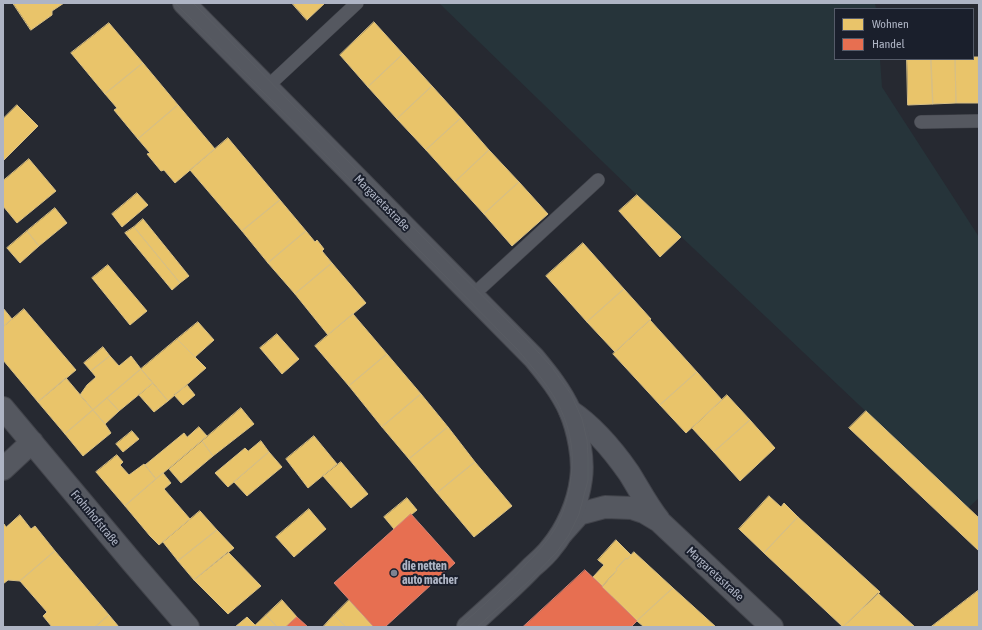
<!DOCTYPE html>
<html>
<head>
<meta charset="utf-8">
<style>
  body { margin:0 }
  #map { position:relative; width:982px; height:630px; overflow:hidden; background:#262931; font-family:"Asap Condensed",sans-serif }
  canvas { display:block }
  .frame { position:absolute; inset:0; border:4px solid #aeb4c4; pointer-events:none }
  .legend { position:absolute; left:834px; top:8px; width:140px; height:52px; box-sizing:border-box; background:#1a1f2c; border:1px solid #555b69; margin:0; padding:5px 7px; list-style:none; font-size:12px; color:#aeb4c4 }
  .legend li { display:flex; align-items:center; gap:8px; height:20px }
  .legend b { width:20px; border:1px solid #555b69 }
</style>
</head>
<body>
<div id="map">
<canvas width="982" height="630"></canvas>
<div class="frame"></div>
<ul class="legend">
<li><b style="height:11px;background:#e9c46a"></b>Wohnen</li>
<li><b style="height:11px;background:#e76f51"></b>Handel</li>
</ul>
</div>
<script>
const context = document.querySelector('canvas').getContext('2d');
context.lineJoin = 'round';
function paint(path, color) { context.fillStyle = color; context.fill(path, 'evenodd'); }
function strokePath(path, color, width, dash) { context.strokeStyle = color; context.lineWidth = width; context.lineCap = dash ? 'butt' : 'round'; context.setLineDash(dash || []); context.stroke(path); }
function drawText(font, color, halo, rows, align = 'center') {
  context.font = font + ' "Asap Condensed",sans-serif'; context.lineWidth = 4; context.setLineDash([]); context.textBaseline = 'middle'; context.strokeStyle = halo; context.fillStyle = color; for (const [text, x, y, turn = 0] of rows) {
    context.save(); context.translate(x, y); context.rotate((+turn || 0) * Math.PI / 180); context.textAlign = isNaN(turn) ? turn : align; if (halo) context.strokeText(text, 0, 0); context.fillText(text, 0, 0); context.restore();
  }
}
paint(new Path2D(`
  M439,3H875L876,9H835V59H880L882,87L979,237V498L968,508L637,195Z`), '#26343a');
const homes = new Path2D(`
  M13,3H64L52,11V15L31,30Z
  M292,3H325L307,20Z
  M374,22L403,54L368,87L340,55Z
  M109,23L143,63L105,94L71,53Z
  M403,54L432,86L397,119L368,87Z
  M973,57H978L979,103H956L955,59H973Z
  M907,59H931L933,104L908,105Z
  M931,59H955L956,103L933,104Z
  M143,63L178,105L138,139L114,110L117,108L105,94Z
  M432,86L461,118L426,150L397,119Z
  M17,105L38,126L3,161V119Z
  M178,105L215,149L175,183L164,170L161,171L147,154L150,153L138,139Z
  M461,118L489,150L455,182L426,150Z
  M228,138L280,200L242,231L190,170Z
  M489,150L519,182L484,214L455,182Z
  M29,159L56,191L17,223L3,206V181Z
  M519,182L548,214L512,246L484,214Z
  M137,193L148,205L122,227L112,214Z
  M637,195L681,237L660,257L619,211Z
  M280,200L306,231L268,263L242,231Z
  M55,208L67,223L39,246L27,231Z
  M143,219L189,276L180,283L134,227Z
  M134,227L180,283L172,290L125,233Z
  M27,231L39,246L20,263L7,248Z
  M306,231L315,242L317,240L324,249L322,251L332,263L295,294L268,263Z
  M583,243L624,289L587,322L546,276Z
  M332,263L366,303L328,335L295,294Z
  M108,265L147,311L130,325L92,278Z
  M624,289L651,319L615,352L587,322Z
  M3,308L12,319L3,327Z
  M24,309L76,370L38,402L3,360V327Z
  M353,314L387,354L349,386L315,346Z
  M650,320L697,372L660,405L613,354Z
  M198,322L214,340L195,357L177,339Z
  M277,334L299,359L282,374L260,348Z
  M177,339L206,368L168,401L141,369Z
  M103,347L110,356L91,371L84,363Z
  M387,354L421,394L382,427L349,386Z
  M110,356L119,366L131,356L141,369L93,410L80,395L87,385L96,377L91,371Z
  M141,369L153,383L119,411L107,398Z
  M697,372L722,400L686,433L660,405Z
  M66,378L93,410L65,434L38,402Z
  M153,383L168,401L154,412L139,395Z
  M187,385L195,395L183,405L174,395Z
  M421,394L448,427L409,459L382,427Z
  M727,395L750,420L714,452L692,428Z
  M107,398L119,411L105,424L93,410Z
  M241,408L254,424L213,456L202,441Z
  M93,410L105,424L111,433L83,456L65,434Z
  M866,411L979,518V551L849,428Z
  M750,420L775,448L740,481L714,452Z
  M199,427L207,436L156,479L145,465L184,433L187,437Z
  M448,427L475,462L437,493L409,459Z
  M132,431L139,439L123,452L116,444Z
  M314,436L337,464L308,488L286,459Z
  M202,441L213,456L181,483L169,469Z
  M261,441L269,452L228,487L215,473L245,448L248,451Z
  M269,452L282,467L247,496L234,482Z
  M117,455L123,462L120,465L129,475L144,464L156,479L125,506L96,472Z
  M341,462L368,494L351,508L323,476Z
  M475,462L512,506L474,537L437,493Z
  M163,473L171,483L164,489L190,519L159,545L150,536L125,506Z
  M769,496L781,507L784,503L798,517L764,553L739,529Z
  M407,498L417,510L394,529L384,517Z
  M309,509L326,529L294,557L276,537Z
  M200,511L217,530L178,561L163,542Z
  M20,515L31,529L35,526L55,551L20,581L8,580L3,584V525L4,524L6,527Z
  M798,517L880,592L843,627L764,553Z
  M217,530L234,548L194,580L178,561Z
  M616,540L631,555L627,559L626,558L616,569L617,570L602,586L593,577L604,565L598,560Z
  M55,551L109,615L95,627H52L43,616L47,612L20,581Z
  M228,552L261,586L228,614L194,580Z
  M634,552L673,588L637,621L602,587L617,570L616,569L626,558L627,559Z
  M673,588L716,627H644L637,621Z
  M979,590V627H931Z
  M878,593L915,627H843Z
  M282,600L297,617L286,627H277L266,615Z
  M349,600L374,627H346L334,615Z
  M109,615L119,627H95Z
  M266,615L277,627H235L247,617L255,625Z
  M334,615L346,627H323Z`);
paint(homes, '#e9c46a');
strokePath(homes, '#d7bf85', 1);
const shops = new Path2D(`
  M411,514L455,563L385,627H374L334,583L394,529Z
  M585,570L602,586V587L637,621L631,627H523Z
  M297,617L308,627H286Z`);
paint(shops, '#e76f51');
strokePath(shops, '#d68474', 1);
const service = new Path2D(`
  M267,87L357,3
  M921,122L979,121
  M473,295L598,180`);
const minor = new Path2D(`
  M3,408L132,562L188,627
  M570,411C594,427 613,450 629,473C639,489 647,505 659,520
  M3,469L32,442
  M563,532L579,514L605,507L632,508L644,512L659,521L772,627`);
const tertiary = new Path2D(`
  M184,3L534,358C548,375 561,391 570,411C578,430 584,459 581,479C578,503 567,529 551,548C546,555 539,561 532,567C512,588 490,607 468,627`);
strokePath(service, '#42444b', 14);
strokePath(minor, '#42444b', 24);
strokePath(tertiary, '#42444b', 24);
strokePath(service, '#555860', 13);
strokePath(minor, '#555860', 22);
strokePath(tertiary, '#555860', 22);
strokePath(new Path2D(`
  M175,3L517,349C531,366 546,382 557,402C568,422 574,446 572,469C570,489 566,509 556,527C549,539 541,548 532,558C509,583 484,605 459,627
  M193,3L405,219L526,339L551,366L571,394L582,419L587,440L588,457V480L579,514L569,535L556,553L527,583L477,627`), '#595c63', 1);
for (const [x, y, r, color] of [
  [394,573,4,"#7e8391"]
]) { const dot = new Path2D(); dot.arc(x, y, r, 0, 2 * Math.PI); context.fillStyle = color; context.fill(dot); strokePath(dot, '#1a1f2c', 1.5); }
drawText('12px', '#aeb4c4', '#1a1f2c', [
  ["Margaretastraße",382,203,45],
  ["Frohnhofstraße",95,518,50],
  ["Margaretastraße",715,574,43]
]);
drawText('bold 12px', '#aeb4c4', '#1a1f2c', [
  ["die netten",402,566],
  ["auto macher",402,580]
], 'left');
</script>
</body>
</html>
